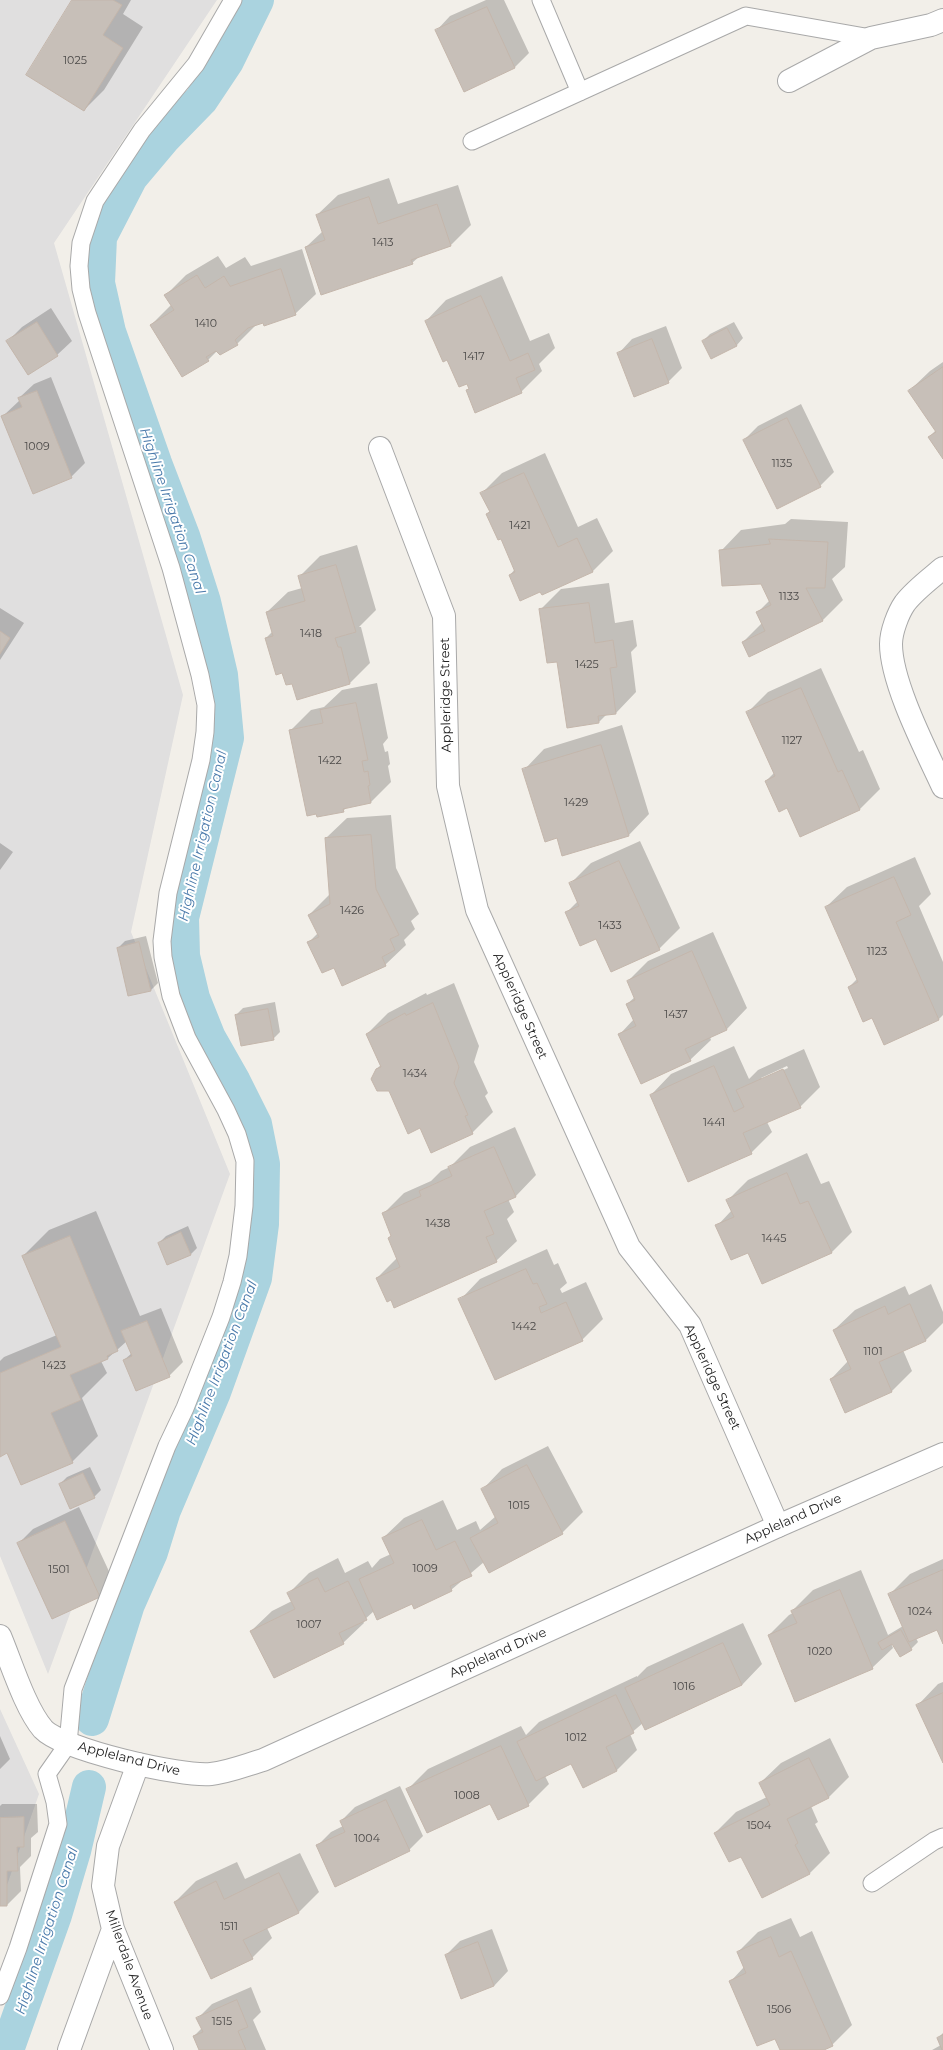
<!DOCTYPE html>
<html>
<head>
<meta charset="utf-8">
<style>
  body { margin:0 }
  canvas { display:block; background:#f2efe9 }
</style>
</head>
<body>
<canvas width="943" height="2050"></canvas>
<script>
const context = document.querySelector('canvas').getContext('2d');
context.lineJoin = 'round';
function paint(path, color) { context.fillStyle = color; context.fill(path, 'evenodd'); }
function strokePath(path, color, width, dash) { context.strokeStyle = color; context.lineWidth = width; context.lineCap = dash ? 'butt' : 'round'; context.setLineDash(dash || []); context.stroke(path); }
function drawText(font, color, halo, rows, align = 'center') {
  context.font = font + ' Montserrat,sans-serif'; context.lineWidth = 4; context.setLineDash([]); context.textBaseline = 'middle'; context.strokeStyle = halo; context.fillStyle = color; for (const [text, x, y, turn = 0] of rows) {
    context.save(); context.translate(x, y); context.rotate((+turn || 0) * Math.PI / 180); context.textAlign = isNaN(turn) ? turn : align; if (halo) context.strokeText(text, 0, 0); context.fillText(text, 0, 0); context.restore();
  }
}
paint(new Path2D(`
  M0,0H217L54,243L183,695L131,932L230,1174L48,1674L0,1556Z
  M0,1709L39,1794L0,1905Z`), '#e0dfdf');
paint(new Path2D(`
  M73,0H131L123,14L143,27L104,90L84,110Z
  M486,0H504L529,53L515,67L464,90L436,31L450,16Z
  M389,178L398,204L458,185L471,225L450,246L420,256L412,263L306,247L323,231L317,215L338,195Z
  M302,249L316,294L295,314L257,324L237,344L217,351L208,360L151,325L171,305L166,295L186,275L218,256L226,268L245,257L251,266Z
  M502,276L530,341L549,333L555,348L539,364L542,371L521,392L467,390L470,388L467,382L448,359L426,321L446,300Z
  M51,308L72,341L57,355L28,374L8,341L22,327Z
  M734,322L743,338L737,345L712,358L703,341L710,334Z
  M666,326L682,368L668,382L618,354L632,339Z
  M943,362V457L929,437L936,430L909,391L930,371Z
  M51,377L85,463L71,477L3,416L20,400L19,398L34,384Z
  M801,404L834,472L820,486L744,440L758,426Z
  M545,453L578,527L597,518L613,551L592,572L540,591L510,575L515,569L501,537L487,514L490,511L482,493L502,473Z
  M791,519L848,522L845,567L832,579L843,600L823,620L750,655L743,642L762,623L757,613L770,600L762,583L721,551L741,530L785,524Z
  M357,545L376,610L359,627H361L370,663L350,683L292,682L283,672L266,638L273,631L267,612L288,592L302,588L299,577L320,556Z
  M609,583L615,623L633,620L637,646L631,652L636,692L616,713L607,714L599,722L558,661L540,610L561,589Z
  M0,608L24,623L0,660Z
  M821,668L859,752L863,750L880,789L860,809L800,836L787,807L766,781L774,773L748,712L768,692Z
  M377,683L388,738L383,744L385,752L388,751L390,764L388,766L391,782L371,802L347,807L343,811L291,730L311,710L324,707L342,690Z
  M622,725L649,814L629,835L563,855L557,837L524,770L544,749Z
  M391,815L396,868L419,914L411,921L415,929L404,940L406,945L385,965L335,966L309,942L318,933L309,915L330,894L326,838L347,818Z
  M640,841L680,928L659,949L566,913L578,901L570,884L591,863Z
  M0,843L13,852L0,870Z
  M915,857L931,894L919,906L943,962V1015L939,1019L884,1043L873,1016L849,987L858,978L826,907L847,887Z
  M713,932L747,1008L727,1029L710,1037L711,1040L690,1060L620,1034L634,1019L627,1004L635,997L628,981L648,961Z
  M146,936L158,983L151,990L118,948L125,941Z
  M454,983L479,1046L474,1062L488,1093L485,1096L493,1112L472,1133L420,1127L390,1090L376,1069L381,1065L367,1034L388,1013L426,993L427,995Z
  M275,1002L280,1032L273,1039L236,1015L243,1008Z
  M734,1046L749,1079L758,1070L804,1049L820,1087L800,1107L767,1122L772,1132L751,1153L651,1095L671,1074ZM787,1066L788,1068L761,1080V1078Z
  M515,1127L536,1175L516,1196L508,1199L514,1212L507,1219L517,1241L496,1261L391,1299L377,1278L397,1258L389,1238L392,1235L383,1214L404,1193L431,1181L441,1171L450,1167L470,1147Z
  M807,1153L821,1184L829,1181L852,1232L831,1253L749,1251L717,1226L732,1210L728,1200L748,1180Z
  M96,1211L140,1316L161,1308L183,1362L169,1376L124,1360L132,1353L127,1341L108,1358L101,1361L107,1373L82,1398L98,1436L72,1462L8,1452L0,1456V1361L4,1357L57,1335L23,1256L49,1230Z
  M188,1226L197,1248L190,1255L159,1243L166,1236Z
  M547,1249L554,1265L558,1263L567,1283L560,1289L562,1293L586,1282L603,1319L582,1340L460,1300L480,1279Z
  M931,1284L943,1312V1323L926,1340L903,1350L912,1371L892,1391L846,1412L831,1379L848,1361L834,1330L855,1310L905,1286L909,1295Z
  M548,1446L583,1512L562,1533L484,1562L451,1590L412,1602L374,1611L363,1621L364,1623L343,1643L251,1631L272,1611L292,1601L289,1593L309,1573L338,1558L345,1573L368,1561L372,1568L380,1559L391,1554L383,1538L404,1518L443,1500L457,1530L476,1521L480,1530L496,1516L482,1490L502,1469Z
  M90,1467L101,1490L94,1497L60,1484L67,1477Z
  M79,1507L114,1582L100,1596L19,1543L33,1529Z
  M943,1559V1641L938,1628L916,1638L918,1642L911,1649L890,1640L893,1648L872,1668L769,1635L789,1615L793,1613L792,1611L813,1590L861,1570L888,1635L903,1626L890,1594L910,1574Z
  M743,1623L762,1664L742,1685L643,1723L630,1734L637,1750L617,1770L583,1787L571,1763L545,1776L549,1784L528,1805L491,1802L408,1789L428,1769L521,1726L526,1735L539,1722L637,1676V1677L647,1667Z
  M943,1682V1761L918,1705L938,1684Z
  M0,1736L10,1759L0,1769Z
  M830,1738L849,1777L829,1797L811,1806L818,1822L815,1824L830,1853L809,1874L742,1855L715,1833L736,1812L767,1797L760,1783L781,1763Z
  M400,1786L423,1836L409,1850L317,1846L331,1832L343,1826L341,1821L355,1807Z
  M2,1804H37L38,1832L31,1838V1856L20,1867L21,1891L7,1905H0V1806Z
  M300,1853L319,1892L298,1913L267,1928L272,1938L252,1958L175,1902L196,1881L237,1862L245,1879Z
  M791,1918L800,1937L812,1931L852,2025L832,2045L821,2050H781L776,2037L731,1981L744,1967L738,1952L758,1932Z
  M492,1929L508,1971L494,1986L446,1955L460,1941Z
  M251,1987L261,2012L253,2020L266,2050H200L194,2036L202,2028L198,2018L212,2004Z
  M943,2033V2050H932L941,2045L938,2038Z`), '#0003');
strokePath(new Path2D(`
  M92,1719L128,1604L151,1552L164,1510L214,1392L255,1278L262,1224L263,1164L255,1124L234,1082L209,1038L193,998L183,956L182,918L227,738L221,675L204,602L183,536L155,463L109,332L98,283L100,237L131,177L163,139L201,100L227,61L257,0
  M7,2050L55,1915L74,1851L89,1787`), '#aad3df', 34);
const building = new Path2D(`
  M72,0H113L122,5L103,35L123,48L84,111L26,75Z
  M487,7L515,68L464,92L435,30Z
  M369,197L378,224L437,204L451,246L411,260L413,264L321,295L305,247L325,240L316,215Z
  M281,269L296,315L264,326L263,323L248,328L235,340L238,345L220,355L216,351L206,357L209,361L182,377L150,325L174,310L164,295L197,275L205,288L224,276L230,286Z
  M481,296L510,361L528,353L535,370L516,378L522,393L475,413L466,390L469,389L467,384L459,387L447,360L443,362L425,321Z
  M37,322L58,356L28,375L6,341Z
  M727,328L737,346L711,359L702,341Z
  M652,339L669,383L634,397L617,353Z
  M943,367V459L928,437L936,432L908,391Z
  M37,391L72,478L33,494L1,416L22,407L18,398Z
  M787,418L821,487L777,509L743,440Z
  M524,473L558,547L577,538L593,572L542,595L540,592L520,601L509,575L515,572L501,539L498,540L486,514L490,512L480,493Z
  M769,539L828,542L825,588H806L823,621L749,657L742,642L765,631L756,612L771,605L761,584L722,586L719,550L770,544Z
  M336,565L356,632L335,638L338,647H341L350,684L297,700L292,684L286,685L282,673L276,675L265,638L273,636L266,612L305,601L298,576Z
  M589,603L595,643L613,640L617,667L610,668L616,714L598,716L599,723L567,728L557,662L547,663L539,609Z
  M0,631L10,638L0,654Z
  M801,688L838,772L842,770L860,810L800,837L787,808L779,812L765,781L775,776L746,712Z
  M356,703L368,760L362,761L364,772L368,771L370,785L368,786L371,803L343,809L344,812L317,817L316,814L307,816L289,730L323,723L320,710Z
  M601,745L629,836L562,856L557,838L545,842L522,769Z
  M371,835L376,889L399,935L390,939L395,950L382,957L386,966L342,986L334,968L322,973L307,942L319,937L308,915L330,904L325,838Z
  M619,861L660,950L611,972L596,939L580,946L565,912L579,906L569,883Z
  M894,877L911,915L896,922L939,1020L884,1045L872,1018L863,1022L848,987L858,982L825,907Z
  M139,942L151,991L128,996L117,948Z
  M692,951L727,1030L685,1049L691,1061L641,1084L618,1034L636,1026L626,1004L635,1000L627,981Z
  M433,1003L459,1067L454,1083L468,1115L465,1116L473,1134L431,1153L420,1128L408,1134L389,1091H377L371,1079L376,1069L381,1067L366,1034L405,1013L406,1015Z
  M268,1009L274,1040L241,1046L235,1015Z
  M714,1066L734,1112L744,1107L736,1090L783,1069L801,1108L743,1133L752,1154L688,1182L650,1095Z
  M494,1147L516,1197L484,1211L494,1234L486,1237L497,1262L394,1308L391,1300L387,1302L376,1278L400,1267L388,1238L391,1236L382,1213L421,1196L419,1191L452,1176L448,1167Z
  M787,1173L800,1204L808,1201L832,1253L762,1284L748,1253L731,1260L715,1225L734,1217L726,1200Z
  M181,1232L191,1255L167,1265L158,1243Z
  M70,1236L118,1351L107,1356L108,1359L70,1375L81,1400L51,1413L73,1463L21,1485L7,1453L0,1457V1373L61,1347L22,1256Z
  M526,1269L533,1284L537,1283L547,1304L539,1307L541,1313L566,1302L583,1341L495,1380L458,1299Z
  M910,1304L926,1341L879,1362L892,1392L845,1413L830,1379L851,1369L833,1330L885,1306L888,1314Z
  M147,1321L170,1377L136,1391L123,1360L132,1356L121,1331Z
  M527,1465L563,1534L489,1573L470,1538L498,1523L481,1489Z
  M83,1473L95,1498L70,1509L59,1484Z
  M422,1520L436,1550L455,1541L472,1576L450,1586L452,1591L414,1609L412,1604L377,1620L359,1579L394,1563L382,1538Z
  M65,1521L100,1597L52,1619L17,1543Z
  M943,1570V1644L937,1630L909,1642L888,1594Z
  M318,1578L325,1592L348,1581L367,1620L339,1633L344,1644L274,1678L250,1631L295,1609L287,1593Z
  M840,1590L873,1669L795,1702L768,1635L797,1623L791,1611Z
  M901,1630L912,1650L900,1657L892,1644L882,1650L878,1643Z
  M723,1643L742,1685L645,1730L625,1688Z
  M943,1693V1763L916,1705Z
  M616,1695L634,1733L606,1747L617,1771L583,1788L571,1764L536,1781L517,1742Z
  M501,1746L529,1806L498,1820L490,1804L427,1833L406,1789Z
  M809,1758L829,1798L787,1819L798,1843L795,1845L810,1874L762,1898L741,1857L729,1862L714,1833L770,1805L759,1783Z
  M386,1800L410,1851L335,1887L316,1845L345,1832L340,1821Z
  M24,1817V1847H17L18,1871H7V1906H0V1818Z
  M279,1873L299,1913L243,1940L253,1959L211,1979L174,1902L216,1881L224,1899Z
  M771,1937L779,1957L791,1951L833,2046L824,2050H780L775,2039L757,2046L729,1981L746,1973L737,1952Z
  M478,1942L494,1986L461,1999L445,1955Z
  M237,2000L248,2027L238,2031L246,2050H199L193,2036L203,2032L196,2018Z
  M943,2035V2050H942L937,2038Z`);
paint(building, '#c7bfb8');
strokePath(building, '#c4b6ab', 1);
const service = new Path2D(`
  M541,0L580,92
  M472,141L746,16L871,38
  M872,1883L934,1841L943,1837
  M0,1996L18,1948L58,1824L55,1802L47,1774L68,1744L73,1689L167,1446L185,1408L221,1317L232,1282L238,1256L244,1206L245,1161L237,1134L226,1110L187,1038L171,996L163,957L162,941L168,893L201,760L205,732L206,705L200,675L171,568L87,313L81,289L79,266L81,243L95,201L142,130L196,64L233,0`);
const minor = new Path2D(`
  M789,81L871,38L931,25L943,20
  M380,448L444,616L448,786L477,910L629,1247L690,1325L778,1526
  M138,1764L108,1846L103,1886L113,1929L162,2050
  M69,2050L113,1929`);
const tertiary = new Path2D(`
  M943,568C930,579 915,590 905,603C898,613 891,632 891,644C891,683 926,750 943,787
  M0,1636C11,1662 25,1708 43,1729C63,1750 181,1777 211,1774C229,1772 246,1765 263,1760L778,1526L943,1454`);
strokePath(service, '#a9a9a9', 19);
strokePath(minor, '#a9a9a9', 24);
strokePath(tertiary, '#a9a9a9', 24);
strokePath(service, '#fff', 17);
strokePath(minor, '#fff', 22);
strokePath(tertiary, '#fff', 22);
drawText('11px', '#4b4948', null, [
  ["1025",75,61],
  ["1413",383,243],
  ["1410",206,324],
  ["1417",474,357],
  ["1009",37,447],
  ["1135",782,464],
  ["1421",520,526],
  ["1133",789,597],
  ["1418",311,634],
  ["1425",587,665],
  ["1127",792,741],
  ["1422",330,761],
  ["1429",576,803],
  ["1426",352,911],
  ["1433",610,926],
  ["1123",877,952],
  ["1437",676,1015],
  ["1434",415,1074],
  ["1441",714,1123],
  ["1438",438,1224],
  ["1445",774,1239],
  ["1442",524,1327],
  ["1101",873,1352],
  ["1423",54,1366],
  ["1015",519,1506],
  ["1009",425,1569],
  ["1501",59,1570],
  ["1024",920,1612],
  ["1007",309,1625],
  ["1020",820,1652],
  ["1016",684,1687],
  ["1012",576,1738],
  ["1008",467,1796],
  ["1504",759,1826],
  ["1004",367,1839],
  ["1511",229,1927],
  ["1506",779,2010],
  ["1515",222,2022]
]);
drawText('13px', '#222', '#fff', [
  ["Appleridge Street",446,695,-91],
  ["Appleridge Street",520,1006,66],
  ["Appleridge Street",712,1377,65],
  ["Appleland Drive",793,1519,-24],
  ["Appleland Drive",498,1653,-24],
  ["Appleland Drive",129,1759,14],
  ["Millerdale Avenue",129,1965,70]
]);
drawText('italic 14px', '#4a7aab', '#fff', [
  ["Highline Irrigation Canal",172,511,71],
  ["Highline Irrigation Canal",203,836,-77],
  ["Highline Irrigation Canal",222,1363,-69],
  ["Highline Irrigation Canal",47,1931,-72]
]);
</script>
</body>
</html>
